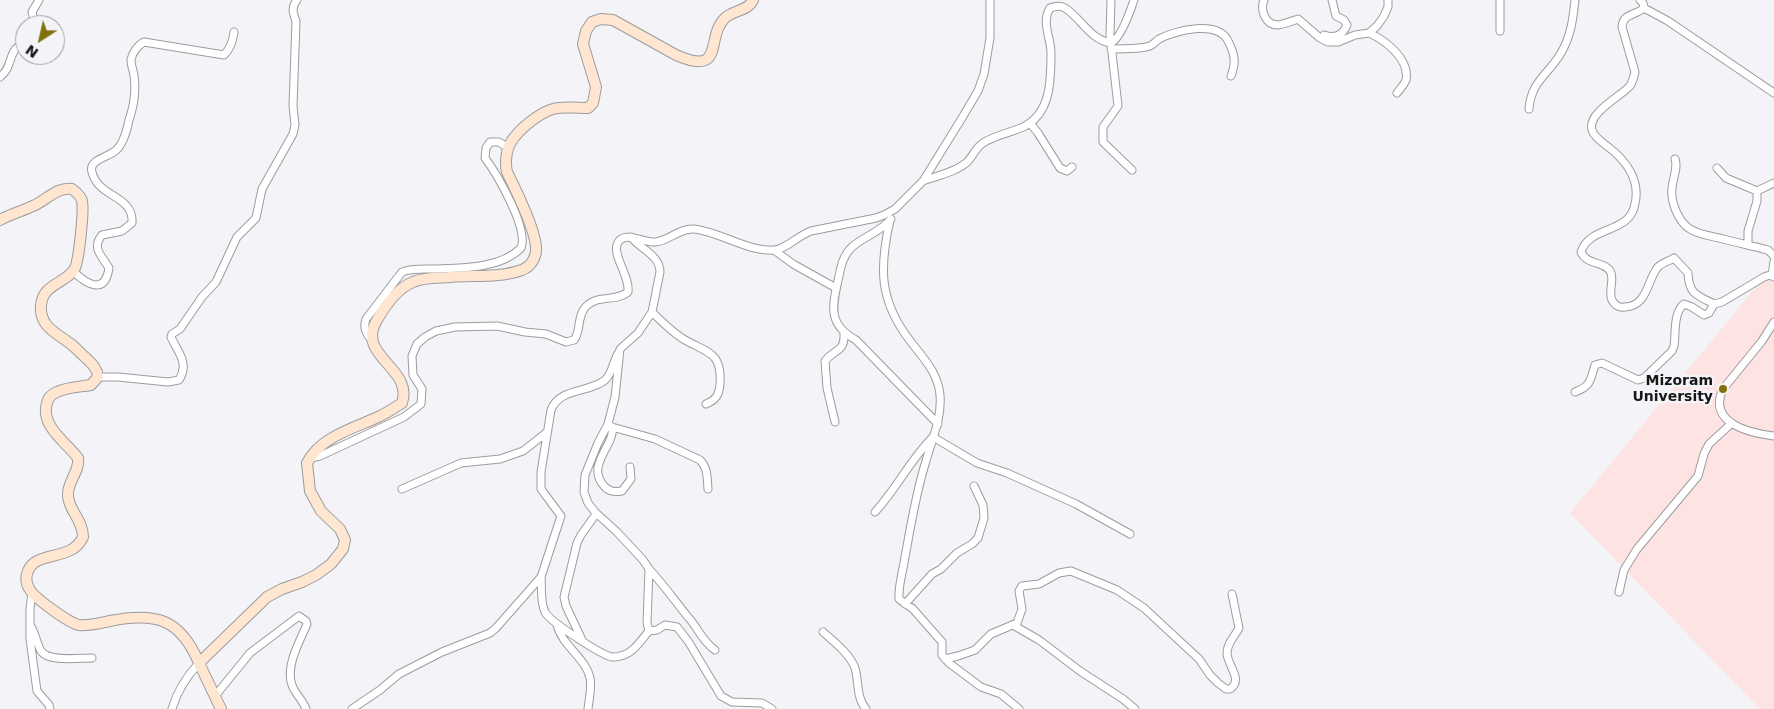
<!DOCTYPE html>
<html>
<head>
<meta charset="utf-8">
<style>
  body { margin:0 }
  #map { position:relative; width:1774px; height:709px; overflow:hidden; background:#f4f4f8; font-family:"DejaVu Sans",sans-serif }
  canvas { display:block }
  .north { position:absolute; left:15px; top:15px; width:50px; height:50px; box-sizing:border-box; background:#f4f4f8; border:1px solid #9c9c9e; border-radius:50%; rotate:215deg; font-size:14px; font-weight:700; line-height:20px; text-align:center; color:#171718 }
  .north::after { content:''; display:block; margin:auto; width:18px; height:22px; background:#80700e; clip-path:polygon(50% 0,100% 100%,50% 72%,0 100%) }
</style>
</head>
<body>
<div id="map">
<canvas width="1774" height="709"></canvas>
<div class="north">N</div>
</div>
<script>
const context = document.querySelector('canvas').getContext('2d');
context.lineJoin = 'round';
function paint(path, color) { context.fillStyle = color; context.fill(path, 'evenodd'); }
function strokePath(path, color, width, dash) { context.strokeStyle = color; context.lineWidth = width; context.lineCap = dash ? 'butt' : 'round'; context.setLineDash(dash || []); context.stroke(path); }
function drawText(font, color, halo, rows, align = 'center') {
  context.font = font + ' "DejaVu Sans",sans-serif'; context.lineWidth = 5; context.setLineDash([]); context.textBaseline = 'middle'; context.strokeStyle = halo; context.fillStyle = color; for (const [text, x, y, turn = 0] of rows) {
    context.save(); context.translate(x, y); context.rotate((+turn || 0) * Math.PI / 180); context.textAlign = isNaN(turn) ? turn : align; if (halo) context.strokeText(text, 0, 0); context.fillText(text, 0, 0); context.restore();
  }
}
paint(new Path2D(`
  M1774,265V709H1760L1570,513Z`), '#fee3e3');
const street = new Path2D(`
  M1111,0L1110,35L1118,106L1103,127V142L1132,170
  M1264,0C1260,10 1265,25 1278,25C1285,24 1292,21 1298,19L1320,38L1328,42H1338L1355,35L1369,33L1377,26L1384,16L1388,7V0
  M1500,0V31
  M1640,0L1643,3L1644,8C1635,16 1623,13 1622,27L1635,72C1634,77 1633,81 1630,86C1621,96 1587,113 1592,130C1594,137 1602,142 1607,146C1627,161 1642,182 1634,208C1626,234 1589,226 1581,252C1587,266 1607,261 1611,273C1614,282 1608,292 1612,300C1615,306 1619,308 1625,307C1647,306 1647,282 1657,268C1662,262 1668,262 1674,258L1688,273C1689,294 1696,295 1714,304L1722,302L1764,277L1770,275L1774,277
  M1644,8L1668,21L1774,93
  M35,25L32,12L39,0
  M1369,33C1385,40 1410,59 1406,80C1404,85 1400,89 1397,93
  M1324,35C1335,39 1343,35 1347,25L1344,20L1336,16L1332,0
  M1111,49C1123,48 1138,50 1150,46C1153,45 1156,41 1159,39C1176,30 1220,19 1229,43C1235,55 1236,63 1231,76
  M0,77C15,65 6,50 25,43
  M1529,109C1531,81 1549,74 1561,53C1571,36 1573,19 1575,0
  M1030,123L1038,133L1060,168L1067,171L1072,167
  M1675,159C1679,170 1670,182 1672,196C1673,207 1680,223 1690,229C1699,235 1712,236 1723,239C1738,243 1753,246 1768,250L1774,256
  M1717,168L1726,178L1757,191V201L1748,231V245
  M923,181C937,176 955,172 966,163C973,157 975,148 983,143C995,135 1010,133 1023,127C1051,114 1051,80 1051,53C1051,38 1041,22 1050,8C1055,6 1060,5 1065,8C1081,18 1090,40 1111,43C1121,38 1130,12 1134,0
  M1757,191L1774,183
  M891,219C881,232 862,237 851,248C843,256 841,266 839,276C833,304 826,324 856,340L938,424
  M890,220C879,269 879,301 911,342C924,359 938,373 940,395C942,418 932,439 926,461C916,492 911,525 905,557C903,571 898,586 899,599L913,609L942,642V655L949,663L981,687L1001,694L1019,709
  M631,237C640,249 660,255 660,272L652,312L638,333L620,349L615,397L608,424L598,443L585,475L584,492L588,503L595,512L617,532L643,560L649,569L647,623L649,631L657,630L665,625L677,627L688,641L721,696L732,702L762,703L772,709
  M774,250L793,264L836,288
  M73,271C87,285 105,295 109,268C102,256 91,248 102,235L122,231L132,223C134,195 98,198 92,172C88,160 108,157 115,151C123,145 127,130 129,120C134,106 136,90 134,75C133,70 131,65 131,60C132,53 138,45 144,42L224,55C231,48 233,41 234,32
  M1772,276L1774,261
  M652,312C662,322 673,333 685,340C708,353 722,352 720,384C719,395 716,400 706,404
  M1774,322L1762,341L1723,389C1707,423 1749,433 1774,436
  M372,341C366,333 363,328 366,319L402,272C411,268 424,269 434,269C461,268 500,269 521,248C529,229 497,174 485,158L486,148L490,142H499L508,148
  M98,377H118L168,382L179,380C190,363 177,351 171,337L172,334L180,329L202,297L216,282L237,237L256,218L262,189L293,134L295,125L293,106L296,21C293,13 291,7 297,0
  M1575,392C1591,386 1590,381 1595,365L1602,363L1638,380L1644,378L1672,351L1674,346C1676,333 1673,313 1684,304L1692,307L1704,315L1709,313L1714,304
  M835,422L827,388L825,361C835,348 845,353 844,333
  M608,425L612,427C616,444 585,465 604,486C609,492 615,492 622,491L631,479L630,467
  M612,427L655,439L700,460C708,468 707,478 708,489
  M310,458L320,456L404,417L421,404L422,389L413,375L412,356L417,344L425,337L436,331L455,327L497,326L525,332L546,334L566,342L574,340C581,331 577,319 584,309C595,293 615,303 628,292C630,277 613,256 617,245C622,229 644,243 655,242C669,241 679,228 694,229C721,232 747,252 775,250C786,249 799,235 811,231L876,218L884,215L895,209L923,181L962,118L978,91L984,74L990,38V0
  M402,489L461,463L500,459L523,451L546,433
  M875,512C897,488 910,460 933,437L977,463L1007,473L1076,504L1130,534
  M649,569C663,584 675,601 688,617C699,629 701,640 715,650
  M541,577C542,588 540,602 545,612C549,621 601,655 612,657C615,657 618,657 620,656C633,654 641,640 649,631
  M32,592L30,609V639L37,691L49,705L50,709
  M1619,592L1624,570L1637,549L1698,476L1704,454L1709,444L1732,423
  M905,604L932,574L941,569L957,553L972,544L978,538L984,518L983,505L974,486
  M557,625C562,646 586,658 590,678C592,688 589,699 588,709
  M1013,625L1039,640L1080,671L1123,699L1135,709
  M32,628C36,636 37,644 41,651C48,662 79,658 92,658
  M823,632C833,641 850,654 855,668C859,681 856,698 866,709
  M582,640L566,606L564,597L577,543L581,535L596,514
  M945,659L958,656L975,650L991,634L1017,623L1022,609L1019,591L1022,586L1039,584L1059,573L1071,571L1117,590L1144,608L1199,659L1210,675L1218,683L1226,689H1230C1244,680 1227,665 1227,653C1227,643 1235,636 1239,628L1232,594
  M215,696L250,653L299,616L306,621L307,624C300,641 285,666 292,685C295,694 303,700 306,709
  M172,709C177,691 186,677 199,663
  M352,709L380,690L399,674L442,652L490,633L496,628L541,577L561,516L541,489V472L551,410C560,387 590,393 605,380C613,373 613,360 619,352`);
const secondary = new Path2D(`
  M0,220C11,214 22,211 33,206C47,200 56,187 72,189C76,192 81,196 82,201C84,210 79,263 74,270C64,284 43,284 41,305C39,327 57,333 72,345C77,349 81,354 86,358C92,364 97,368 98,377L91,385C79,387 67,387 57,392C52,394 48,398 47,403C40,426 66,442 78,458C80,472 67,481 68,496C69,511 83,520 83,537C72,562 36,550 28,571C25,578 26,584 30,590C36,599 69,623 79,625C89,626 100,623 110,621C155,612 180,618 199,663L267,597L282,589L302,582L316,575L331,564L343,549L345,540L340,529L321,511L310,491L307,463C320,437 354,428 378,417C387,413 394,408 402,403C414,368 355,356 377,320C385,306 398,288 413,282C424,277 439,278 451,277C474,275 500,278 522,270C532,266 537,256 536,246C534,228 515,188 507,172C505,163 506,150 511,142C519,129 539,113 553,109C563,106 578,108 588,108L593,103L596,87L583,44L586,31L592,22L601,19L613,20L676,55C726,77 705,37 725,18C734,10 748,11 753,0
  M199,663L221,709`);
strokePath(street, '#9c9ca0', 9);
strokePath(secondary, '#9c9ca0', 12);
strokePath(street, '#fff', 7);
strokePath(secondary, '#fee6d1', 10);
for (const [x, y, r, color] of [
  [1723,389,5,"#80700e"]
]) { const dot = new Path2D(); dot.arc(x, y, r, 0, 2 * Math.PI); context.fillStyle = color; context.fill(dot); strokePath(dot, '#f4f4f8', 2); }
drawText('bold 14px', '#171718', '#f4f4f8', [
  ["Mizoram",1713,381],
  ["University",1713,397]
], 'right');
</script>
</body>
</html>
